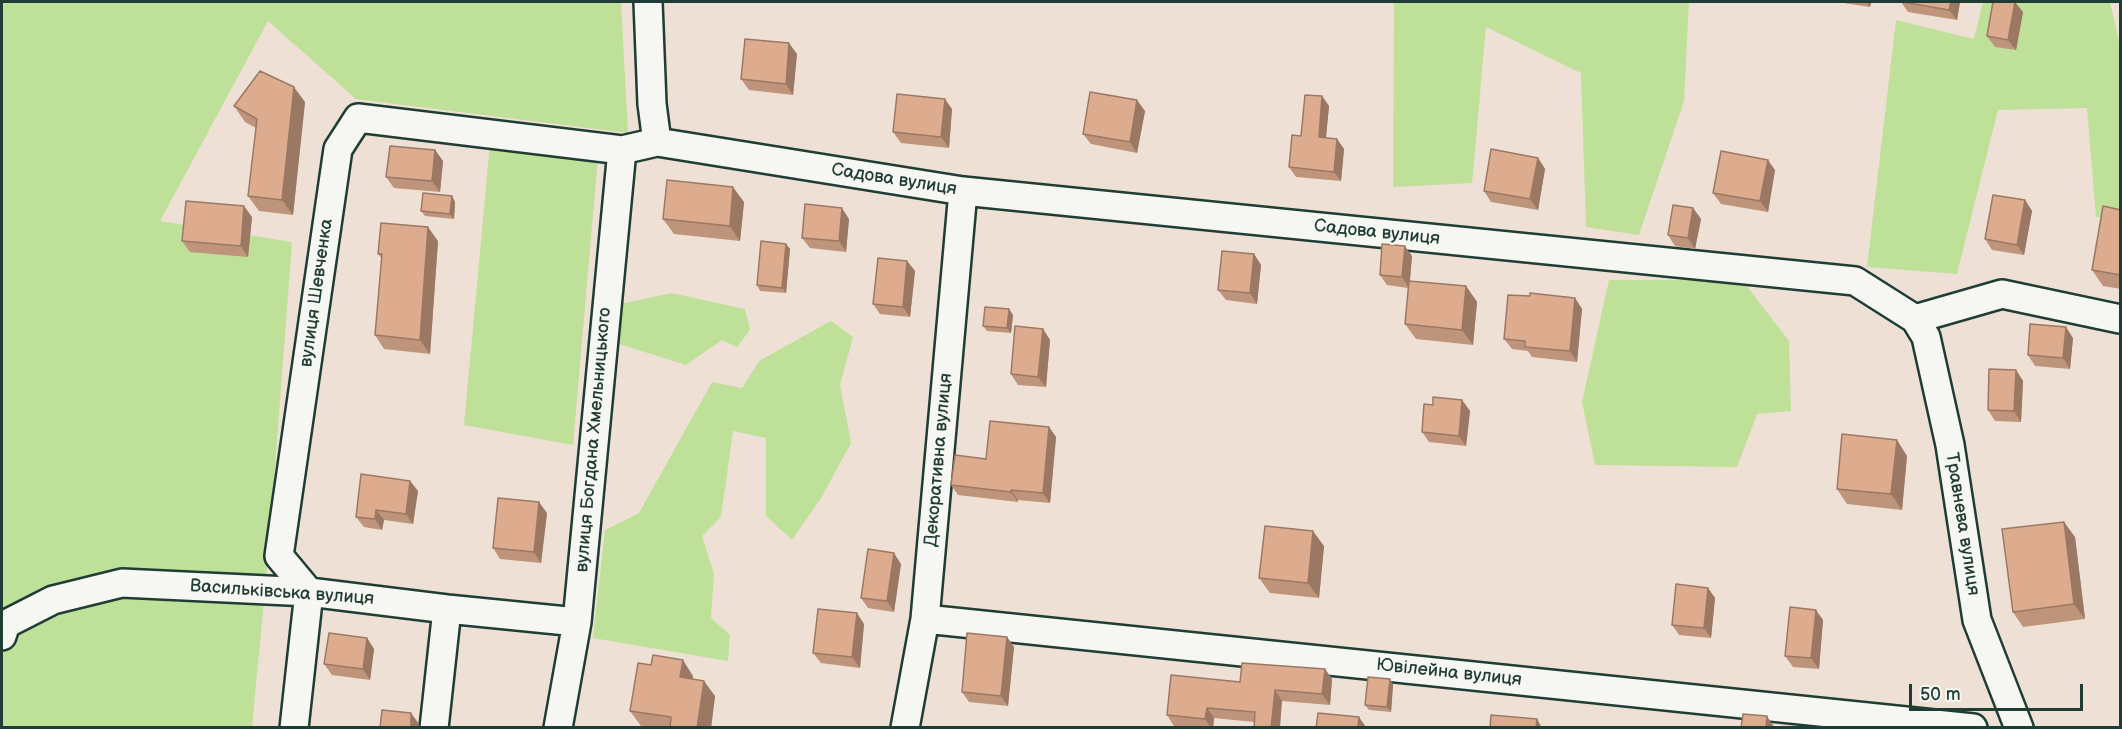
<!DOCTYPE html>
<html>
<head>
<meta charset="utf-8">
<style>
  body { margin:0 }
  #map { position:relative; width:2122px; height:729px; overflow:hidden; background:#eee0d4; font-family:"Balsamiq Sans",sans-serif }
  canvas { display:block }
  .frame { position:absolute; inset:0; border:3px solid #1f3d34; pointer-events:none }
  .scale { position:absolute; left:1909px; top:684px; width:174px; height:27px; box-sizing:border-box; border:3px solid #1f3d34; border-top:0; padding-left:8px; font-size:18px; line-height:21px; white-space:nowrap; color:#1f3d34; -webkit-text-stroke:4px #f6f6f2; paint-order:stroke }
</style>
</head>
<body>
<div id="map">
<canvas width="2122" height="729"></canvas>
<div class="frame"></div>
<div class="scale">50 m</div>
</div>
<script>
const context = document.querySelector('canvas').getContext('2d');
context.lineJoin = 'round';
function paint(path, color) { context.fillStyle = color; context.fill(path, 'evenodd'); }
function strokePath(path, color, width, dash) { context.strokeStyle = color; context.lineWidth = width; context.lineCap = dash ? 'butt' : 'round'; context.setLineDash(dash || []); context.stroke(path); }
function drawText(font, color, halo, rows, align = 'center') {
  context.font = font + ' "Balsamiq Sans",sans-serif'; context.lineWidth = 5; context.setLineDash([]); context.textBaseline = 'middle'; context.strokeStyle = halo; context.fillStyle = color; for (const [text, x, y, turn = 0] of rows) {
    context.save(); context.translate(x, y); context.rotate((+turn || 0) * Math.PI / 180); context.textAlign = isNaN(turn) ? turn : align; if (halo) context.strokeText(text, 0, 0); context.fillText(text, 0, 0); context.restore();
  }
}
paint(new Path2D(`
  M2,2H621L628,133L356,99L268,21L160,221L292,242L268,559L252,727H2Z
  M1394,2H1689L1684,101L1639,235L1586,227L1581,73L1486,27L1472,183L1393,187Z
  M1983,2H2110L2120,46V216L2096,217L2087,108L1998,110L1957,274L1867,267L1896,20L1974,39Z
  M490,143L598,156L573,445L464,425Z
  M1609,280H1742L1789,341L1791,411L1757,414L1737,467L1595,465L1582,402Z
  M671,293L745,309L750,330L737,347L722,340L686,365L613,342L621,304Z
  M831,321L853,337L840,385L851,443L821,498L792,540L766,516V438L733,431L721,517L702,536L714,574L711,618L730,635L728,661L593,638L605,530L639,513L712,382L742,388L759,361Z`), '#bee099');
const minor = new Path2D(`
  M648,2L652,104L657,142
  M1915,319L1926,337L1950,445L1977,620L2019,728
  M925,619L1973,728
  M2,636L6,624L53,600L122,583L309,592L447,609L577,622
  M294,728L309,592L279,556L338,149L358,118L622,150L657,142L963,191L1855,281L1915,319L2002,294L2120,319
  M434,728L447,609
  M558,728L577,622L622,150
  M905,728L925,619L963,191`);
strokePath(minor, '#1f3d34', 32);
strokePath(minor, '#f6f6f2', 27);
paint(new Path2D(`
  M1837,2H1871L1870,7Z
  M1901,2H1960L1957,20L1908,12Z
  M2023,12L2016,50L1995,47L1987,36Z
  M797,54L793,95L749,90L741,79Z
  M1322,96L1329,106L1326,138L1337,139L1344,149L1341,181L1296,177L1289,167L1301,136Z
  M305,102L293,215L259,211L248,196L256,128L245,122L234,106Z
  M952,109L949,148L901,143L893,132Z
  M1145,111L1137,153L1091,144L1083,134Z
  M435,150L443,161L440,192L394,188L386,177Z
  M1538,158L1545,169L1538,210L1491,202L1484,191Z
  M1775,170L1768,212L1721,204L1713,193Z
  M452,196L455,202L454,219L425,216L421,211Z
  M2025,200L2032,211L2024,255L1992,250L1985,239Z
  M744,202L740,241L674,234L663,219Z
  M1693,208L1701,219L1695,249L1675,246L1668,235Z
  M2121,210V289L2103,286L2092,270Z
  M252,217L248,257L190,252L182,241Z
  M849,219L846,252L810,248L802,238Z
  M438,241L430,354L384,349L375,335L382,259L378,254Z
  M786,244L790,249L786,293L760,291L757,285Z
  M1254,254L1261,265L1257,304L1226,300L1218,290Z
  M1412,256L1410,281L1466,286L1477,302L1473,345L1416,339L1405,324L1408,288L1387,285L1380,275Z
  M907,261L915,271L910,317L880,314L873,304Z
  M1530,296L1575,298L1582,309L1577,362L1532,357L1528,351L1512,349L1504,339Z
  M1009,309L1013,315L1011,333L987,331L983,326Z
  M1043,329L1050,340L1046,387L1018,385L1011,374Z
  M2073,338L2070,369L2035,366L2028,355Z
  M2016,370L2023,381L2021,422L1995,421L1988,410Z
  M1462,400L1470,411L1466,446L1429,442L1422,432L1433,405Z
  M1049,427L1056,437L1050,503L1018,500V502L958,495L951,485L986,459Z
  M1907,456L1902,510L1847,504L1837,489Z
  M410,481L418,491L413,524L384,520L382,530L364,527L356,517Z
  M547,513L541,563L500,559L493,548Z
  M2075,537L2085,619L2023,627L2013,612Z
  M1324,546L1319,598L1270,593L1259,578Z
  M901,564L894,612L868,608L861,598Z
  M1708,588L1715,598L1711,638L1679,635L1672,625Z
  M1823,620L1819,669L1793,667L1785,656Z
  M864,624L860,668L821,663L813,653Z
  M1007,637L1014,647L1008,706L969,702L962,692Z
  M367,638L374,649L370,680L332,675L324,664Z
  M1325,669L1332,679L1330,705L1282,701L1254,722L1214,718L1213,728H1193L1174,726L1167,715L1240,682Z
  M693,676V679L715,696L711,728H649L641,726L630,711Z
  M1390,679L1393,685L1391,712L1369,710L1365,705Z`), '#be947b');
paint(new Path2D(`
  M1866,2H1871L1870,7Z
  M1951,2H1960L1957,20L1949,10Z
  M2015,2L2023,12L2016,50L2008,40Z
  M789,43L797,54L793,95L786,84Z
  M294,87L305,102L293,215L282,200Z
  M1322,96L1329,106L1325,147L1319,137Z
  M945,99L952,109L949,148L941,137Z
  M1137,100L1145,111L1137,153L1130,142Z
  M1337,139L1344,149L1341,181L1334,172Z
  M435,150L443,161L440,192L432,181Z
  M1538,158L1545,169L1538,210L1530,199Z
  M1768,160L1775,170L1768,212L1760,201Z
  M733,187L744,202L740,241L730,226Z
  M452,196L455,202L454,219L450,214Z
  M2025,200L2032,211L2024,255L2017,245Z
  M244,206L252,217L248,257L241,246Z
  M842,208L849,219L846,252L839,241Z
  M1693,208L1701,219L1695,249L1688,238Z
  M428,227L438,241L430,354L420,340Z
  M786,244L790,249L786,293L782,288Z
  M1405,246L1412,256L1409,288L1402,277Z
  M1254,254L1261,265L1257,304L1250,293Z
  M907,261L915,271L910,317L903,307Z
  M1466,286L1477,302L1473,345L1462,330Z
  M1575,298L1582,309L1577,362L1570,351Z
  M1009,309L1013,315L1011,333L1007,328Z
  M2066,327L2073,338L2070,369L2063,358Z
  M1043,329L1050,340L1046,387L1038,377Z
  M2016,370L2023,381L2021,422L2014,411Z
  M1462,400L1470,411L1466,446L1459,436Z
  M1049,427L1056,437L1050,503L1043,493Z
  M1897,440L1907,456L1902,510L1891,494Z
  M410,481L418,491L413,524L406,514Z
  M1011,490L1018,500V502L1011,492Z
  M539,502L547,513L541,563L534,552Z
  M376,510L384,520L382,530L375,519Z
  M2064,522L2075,537L2085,619L2074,604Z
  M1313,531L1324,546L1319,598L1308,583Z
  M894,553L901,564L894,612L887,601Z
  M1708,588L1715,598L1711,638L1704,628Z
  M1816,610L1823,620L1819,669L1811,658Z
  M857,613L864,624L860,668L852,657Z
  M1007,637L1014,647L1008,706L1001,696Z
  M367,638L374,649L370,680L363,669Z
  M683,660L693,676L691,692L680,677Z
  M1325,669L1332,679L1330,705L1322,694Z
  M1390,679L1393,685L1391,712L1387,707Z
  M704,681L715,696L711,728H697Z
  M1275,690L1282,701L1280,728H1271Z
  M1207,708L1214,718L1213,728H1211L1205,719Z
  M411,713L419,724V728H411Z
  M1767,716L1774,727V728H1766Z
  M1359,717L1366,727L1358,728Z
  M1537,719L1542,728H1536Z`), '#9b7864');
const building = new Path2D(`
  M1903,2H1951L1949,10Z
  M1993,2H2015L2008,40L1987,36Z
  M745,39L789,43L786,84L741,79Z
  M260,71L294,87L282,200L248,196L257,119L234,106Z
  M1090,92L1137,100L1130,142L1083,134Z
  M897,94L945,99L941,137L893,132Z
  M1305,95L1322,96L1319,137L1337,139L1334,172L1289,167L1292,135L1301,136Z
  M390,146L435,150L432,181L386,177Z
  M1491,149L1538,158L1530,199L1484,191Z
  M1721,151L1768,160L1760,201L1713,193Z
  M667,180L733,187L730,226L663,219Z
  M423,193L452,196L450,214L421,211Z
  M1993,195L2025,200L2017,245L1985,239Z
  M186,201L244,206L241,246L182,241Z
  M805,204L842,208L839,241L802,238Z
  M1673,205L1693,208L1688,238L1668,235Z
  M2103,206L2121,210V275L2092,270Z
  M381,223L428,227L420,340L375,335L382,254H378Z
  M761,241L786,244L782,288L757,285Z
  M1382,244L1405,246L1402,277L1380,275Z
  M1222,251L1254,254L1250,293L1218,290Z
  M878,258L907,261L903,307L873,304Z
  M1409,281L1466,286L1462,330L1405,324Z
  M1530,293L1575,298L1570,351L1525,347V341L1504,339L1508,295L1530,296Z
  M985,307L1009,309L1007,328L983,326Z
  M2030,324L2066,327L2063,358L2028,355Z
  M1015,326L1043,329L1038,377L1011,374Z
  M1989,369L2016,370L2014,411L1988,410Z
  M1433,397L1462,400L1459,436L1422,432L1424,404L1433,405Z
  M990,421L1049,427L1043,493L1011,490V492L951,485L955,455L986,459Z
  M1842,434L1897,440L1891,494L1837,489Z
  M361,474L410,481L406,514L376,510L375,519L356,517Z
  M498,498L539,502L534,552L493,548Z
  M2064,522L2074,604L2013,612L2002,529Z
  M1265,526L1313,531L1308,583L1259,578Z
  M868,549L894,553L887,601L861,598Z
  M1676,584L1708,588L1704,628L1672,625Z
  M1790,607L1816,610L1811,658L1785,656Z
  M818,609L857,613L852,657L813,653Z
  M329,633L367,638L363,669L324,664Z
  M967,633L1007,637L1001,696L962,692Z
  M653,655L683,660L680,677L704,681L697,728H670L671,717L630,711L638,663L651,665Z
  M1242,663L1325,669L1322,694L1275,690L1271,728H1254L1255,712L1207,708L1205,719L1167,715L1171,675L1240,682Z
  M1368,677L1390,679L1387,707L1365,705Z
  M382,710L411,713V728H380Z
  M1318,713L1359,717L1358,728H1316Z
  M1743,714L1767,716L1766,728H1741Z
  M1491,715L1537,719L1536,728H1490Z`);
paint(building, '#ddac8f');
strokePath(building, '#9b7864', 1.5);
drawText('18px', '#1f3d34', '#f6f6f2', [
  ["Садова вулиця",894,180,9],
  ["Садова вулиця",1377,233,6],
  ["вулиця Шевченка",317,293,-82],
  ["вулиця Богдана Хмельницького",594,440,-85],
  ["Декоративна вулиця",939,460,-85],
  ["Травнева вулиця",1962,524,81],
  ["Васильківська вулиця",282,593,4],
  ["Ювілейна вулиця",1449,673,6]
]);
</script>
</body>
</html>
